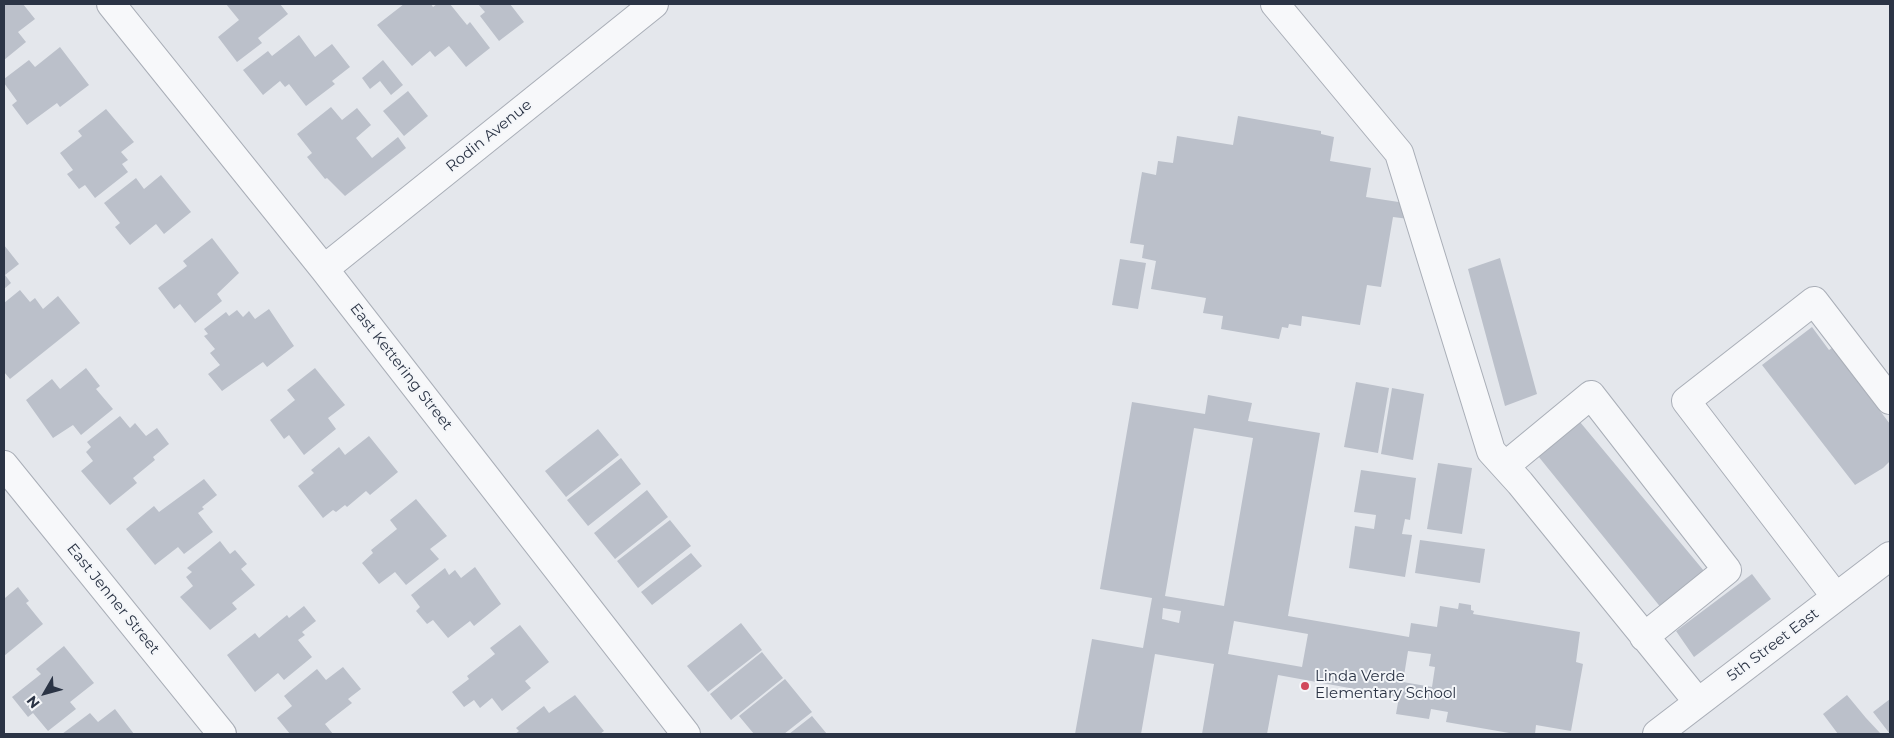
<!DOCTYPE html>
<html>
<head>
<meta charset="utf-8">
<style>
  body { margin:0 }
  #map { position:relative; width:1894px; height:738px; overflow:hidden; background:#e4e7ec; font-family:Montserrat,sans-serif }
  canvas { display:block }
  .frame { position:absolute; inset:0; border:5px solid #2b3445; pointer-events:none }
  .north { position:absolute; left:20px; top:668px; width:50px; height:50px; -webkit-text-stroke:4px #f4f6f9; paint-order:stroke; rotate:232deg; font-size:14px; font-weight:700; line-height:20px; text-align:center; color:#2b3445 }
  .north::after { content:''; display:block; margin:auto; width:18px; height:22px; background:#2b3445; clip-path:polygon(50% 0,100% 100%,50% 72%,0 100%) }
</style>
</head>
<body>
<div id="map">
<canvas width="1894" height="738"></canvas>
<div class="frame"></div>
<div class="north">N</div>
</div>
<script>
const context = document.querySelector('canvas').getContext('2d');
context.lineJoin = 'round';
function paint(path, color) { context.fillStyle = color; context.fill(path, 'evenodd'); }
function strokePath(path, color, width, dash) { context.strokeStyle = color; context.lineWidth = width; context.lineCap = dash ? 'butt' : 'round'; context.setLineDash(dash || []); context.stroke(path); }
function drawText(font, color, halo, rows, align = 'center') {
  context.font = font + ' Montserrat,sans-serif'; context.lineWidth = 4; context.setLineDash([]); context.textBaseline = 'middle'; context.strokeStyle = halo; context.fillStyle = color; for (const [text, x, y, turn = 0] of rows) {
    context.save(); context.translate(x, y); context.rotate((+turn || 0) * Math.PI / 180); context.textAlign = isNaN(turn) ? turn : align; if (halo) context.strokeText(text, 0, 0); context.fillText(text, 0, 0); context.restore();
  }
}
paint(new Path2D(`
  M4,4H23L35,19L18,32L26,42L4,60Z
  M226,4H280L288,14L258,38L262,43L237,62L218,37L239,20Z
  M404,4H431L433,7L437,4H450L467,25L470,22L490,48L466,67L449,46L435,57L430,51L412,66L377,25Z
  M478,4H510L524,22L499,41L480,16L485,12Z
  M299,35L315,57L332,44L350,67L332,81L335,84L306,106L289,84L285,87L280,81L263,95L243,70L268,51L272,56Z
  M60,47L89,85L60,107L57,103L27,125L12,105L17,101L4,83V79L29,60L35,67Z
  M383,60L403,85L391,95L380,81L370,89L362,78Z
  M408,91L428,116L404,136L383,111Z
  M331,107L342,120L357,108L371,125L356,138L372,158L398,137L406,148L345,196L327,178L325,179L307,157L312,153L297,134Z
  M106,109L134,142L121,152L128,160L122,164L128,172L95,198L85,185L79,189L67,174L73,170L60,153L82,136L78,131Z
  M1238,116L1321,131V134L1334,137L1330,161L1371,168L1366,197L1405,203L1409,219L1393,217L1381,287L1367,285L1360,325L1302,316L1301,326L1289,324L1288,328L1282,327L1279,339L1221,329L1223,316L1203,313L1206,298L1151,289L1156,261L1142,258L1144,245L1130,243L1142,172L1156,175L1158,161L1173,163L1177,136L1233,145Z
  M161,175L191,212L164,234L156,224L130,245L115,227L120,223L104,203L136,178L144,189Z
  M212,238L239,273L217,294L222,301L195,323L180,304L174,309L158,288L187,266L183,261Z
  M4,245L19,264L5,275L11,283L4,289Z
  M1500,258L1537,394L1505,406L1468,269Z
  M1120,259L1146,263L1138,309L1112,305Z
  M20,290L30,302L35,298L43,309L58,296L80,323L10,379L4,372V303Z
  M269,309L294,346L267,367L263,362L222,391L208,374L220,365L210,353L215,349L204,336L208,334L204,329L226,312L229,316L237,310L243,317L249,311L255,319Z
  M1812,327L1829,350L1832,348L1890,424V461L1883,468L1855,485L1762,365Z
  M86,368L100,386L96,389L113,409L81,435L73,425L53,438L26,400L52,379L60,389Z
  M315,368L345,405L328,418L336,429L304,455L289,435L284,439L270,420L295,400L287,390Z
  M1356,382L1389,388L1378,453L1344,447Z
  M1392,388L1424,394L1413,460L1381,454Z
  M1208,395L1252,403L1248,421L1320,433L1288,616L1409,637L1411,623L1437,627L1440,606L1458,609L1459,603L1471,605V610L1474,611L1473,614L1580,632L1576,662L1583,664L1571,731L1536,725L1535,734H1515L1446,722L1448,712L1431,709L1429,719L1396,714L1399,697L1278,675L1267,734H1202L1214,664L1155,654L1141,734H1075L1092,639L1143,648L1152,598L1100,589L1132,402L1205,414ZM1194,428L1253,438L1224,606L1165,596ZM1163,608L1181,611L1179,623L1162,619ZM1234,621L1308,634L1302,667L1228,654ZM1408,651L1431,654L1429,666L1435,667L1432,687L1403,682Z
  M120,416L130,428L135,423L146,436L157,428L169,444L153,457L155,460L133,478L137,483L110,505L81,471L93,461L86,452L91,447L87,442Z
  M1575,416L1704,571L1662,609L1534,451Z
  M598,429L619,455L566,497L545,471Z
  M369,436L398,472L370,495L366,491L347,507L345,505L336,512L333,510L323,518L298,486L314,473L311,470L339,447L345,455Z
  M621,458L641,484L588,526L567,500Z
  M1438,463L1472,468L1462,534L1427,529Z
  M1361,470L1416,478L1410,520L1405,519L1402,534L1412,535L1405,577L1349,568L1355,526L1374,529L1376,515L1354,512Z
  M204,479L217,495L202,507L204,509L198,513L213,532L184,554L178,547L155,565L126,529L154,506L159,512Z
  M647,490L668,517L615,559L594,533Z
  M416,499L447,536L430,549L439,559L406,585L395,572L379,584L362,563L373,553L371,550L397,529L390,520Z
  M670,520L691,546L638,588L617,561Z
  M1420,540L1485,549L1480,583L1415,573Z
  M220,541L230,554L235,550L247,564L241,569L255,585L232,603L237,609L210,630L180,597L193,586L186,577L192,572L187,568Z
  M691,553L702,566L652,605L641,592Z
  M475,567L501,604L474,626L470,621L448,638L433,620L427,624L416,611L420,607L411,595L445,568L449,575L455,570L461,578Z
  M1752,574L1771,599L1694,657L1676,631Z
  M18,587L29,601L26,603L43,624L4,656V597L5,598Z
  M304,606L316,621L302,632L305,635L298,640L312,657L284,680L278,673L255,692L227,655L255,633L259,638L287,615L289,618Z
  M741,623L762,650L708,692L687,666Z
  M520,625L549,662L525,681L531,688L502,711L492,698L480,708L474,700L464,707L452,692L469,679L467,676L495,654L490,648Z
  M64,646L94,683L70,702L76,709L48,731L33,713L28,717L12,697L41,674L36,669Z
  M762,652L783,678L731,720L710,694Z
  M343,667L361,689L348,699L352,703L325,724L333,734H290L277,718L292,706L284,696L317,669L326,680Z
  M785,679L812,712L784,734H754L739,716Z
  M575,695L604,731L600,734H515L519,731L516,728L544,706L549,713Z
  M1847,695L1866,718L1881,734H1838L1823,714Z
  M1890,699V734L1873,712Z
  M115,709L134,734H62L90,713L98,722Z
  M812,716L827,734H789Z`), '#bbc0ca');
const minor = new Path2D(`
  M111,4L324,269L686,734
  M1275,4L1399,153L1491,451L1520,483L1698,702
  M324,269L654,4
  M4,465L222,734
  M1505,466L1591,395L1727,570L1644,637
  M1836,597L1686,401L1814,301L1890,400
  M1657,734L1890,556`);
strokePath(minor, '#a9aeb7', 30);
strokePath(minor, '#f7f8fa', 28);
for (const [x, y, r, color] of [
  [1305,686,5,"#d1495b"]
]) { const dot = new Path2D(); dot.arc(x, y, r, 0, 2 * Math.PI); context.fillStyle = color; context.fill(dot); strokePath(dot, '#f4f6f9', 2); }
drawText('15px', '#2b3445', '#f4f6f9', [
  ["Rodin Avenue",489,136,-39],
  ["East Kettering Street",401,367,52],
  ["East Jenner Street",113,599,51],
  ["5th Street East",1773,645,-37]
]);
drawText('15px', '#2b3445', '#f4f6f9', [
  ["Linda Verde",1315,677],
  ["Elementary School",1315,694]
], 'left');
</script>
</body>
</html>
